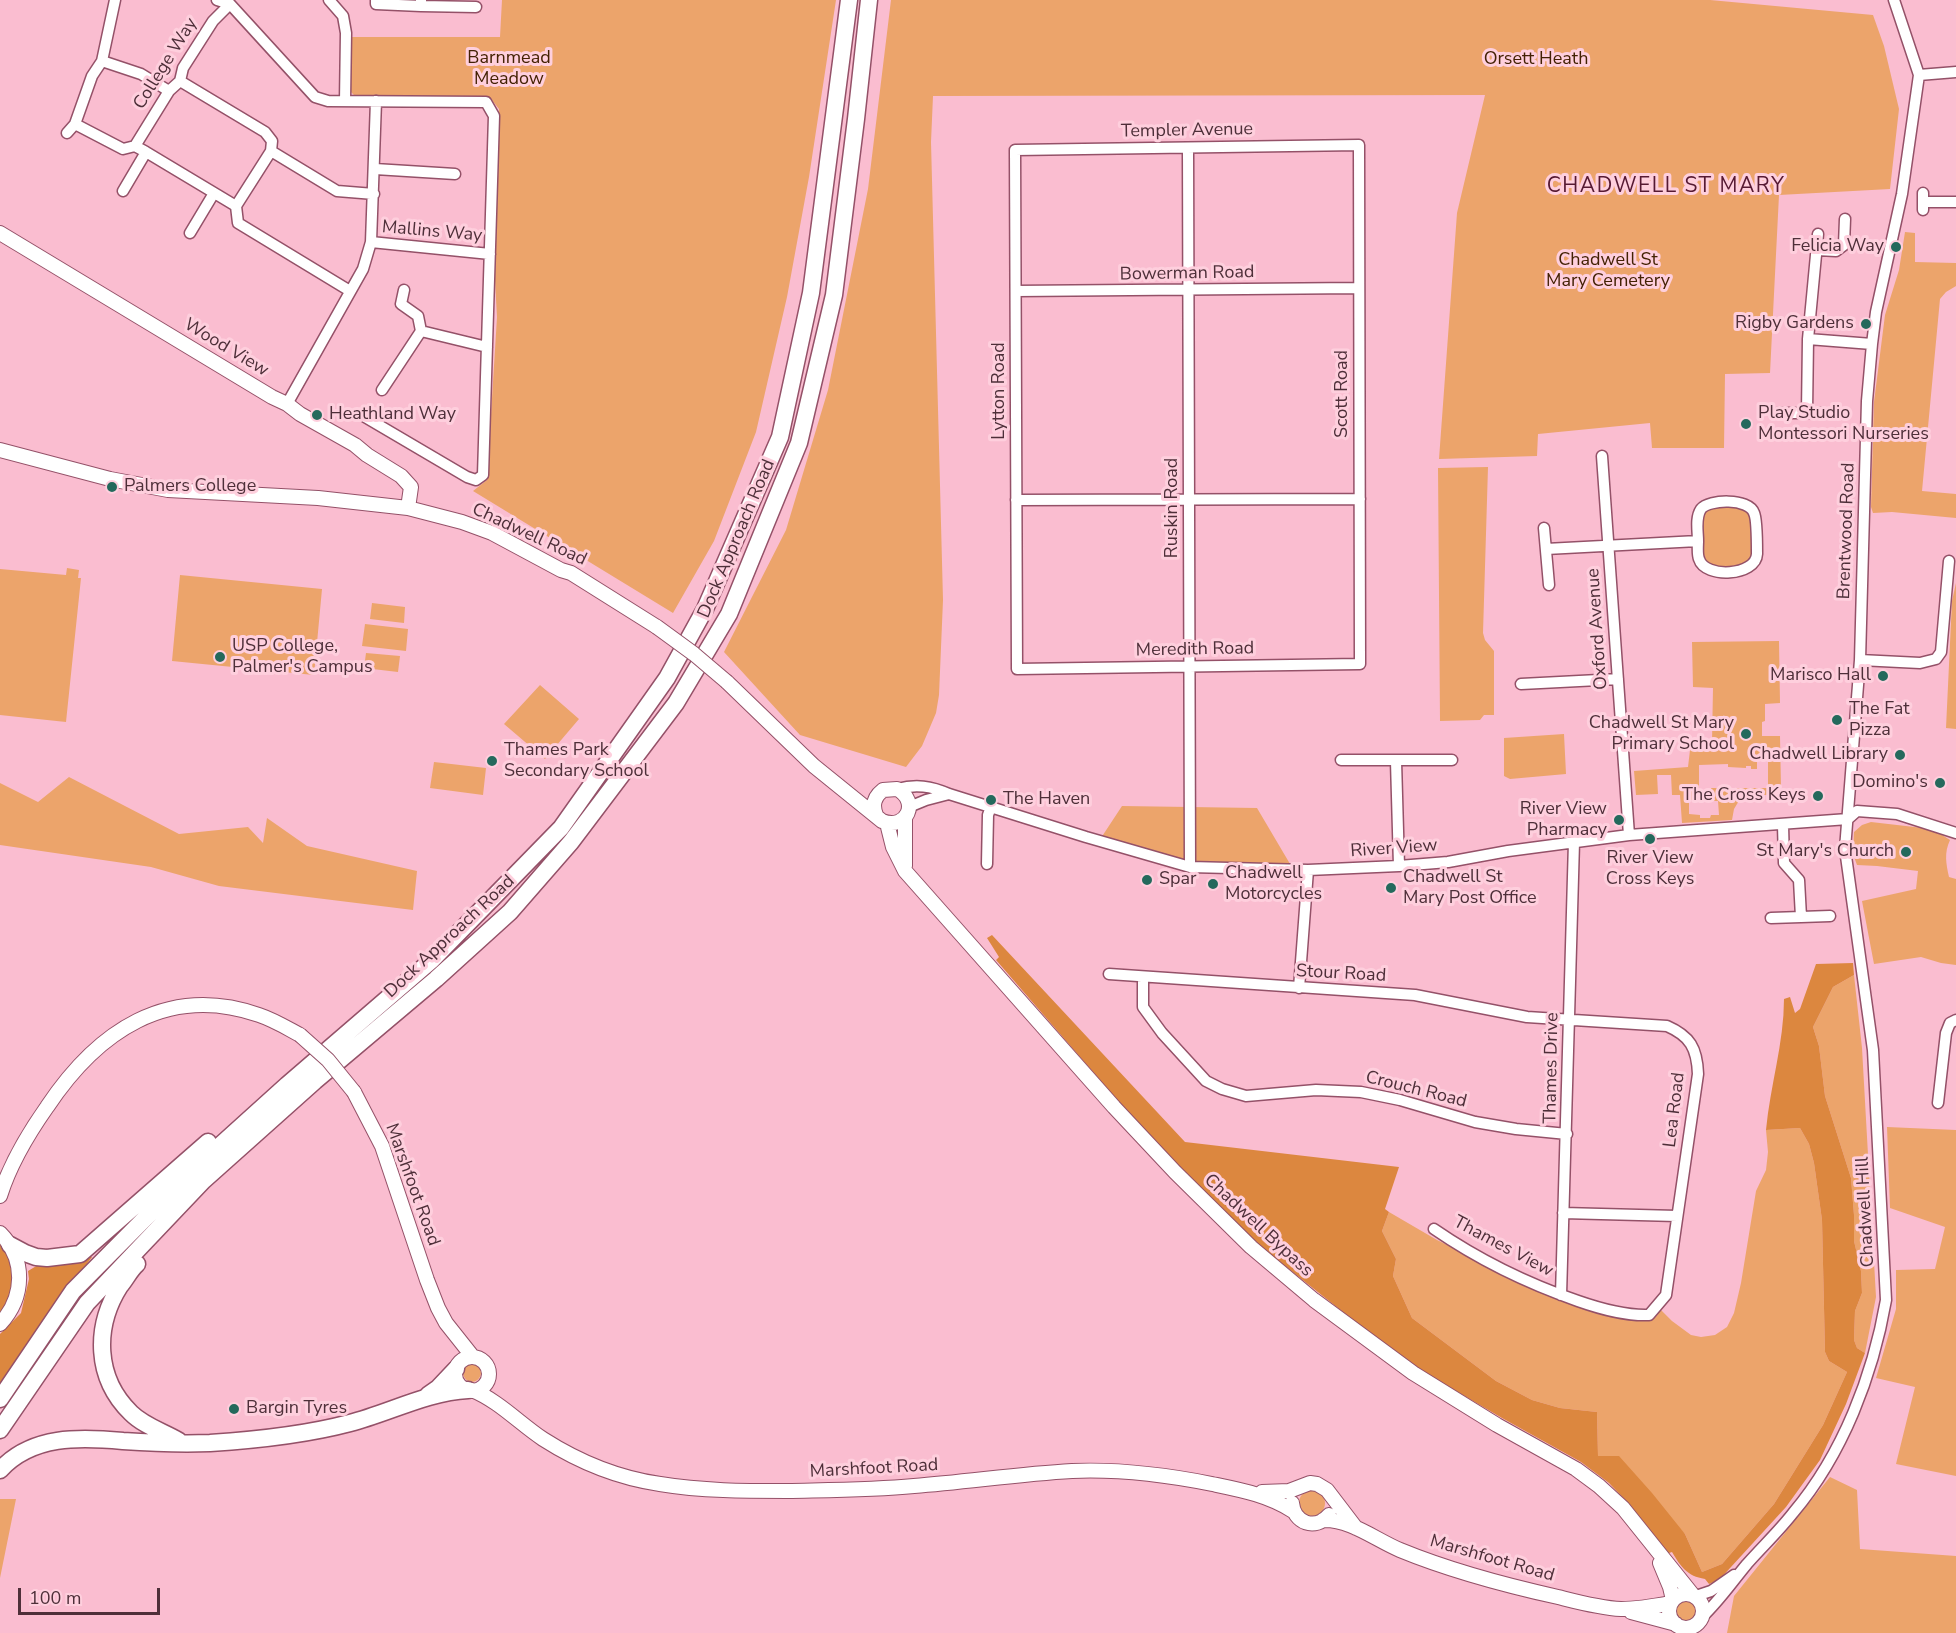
<!DOCTYPE html>
<style>
body{margin:0}
#map{position:relative;width:1956px;height:1633px;overflow:hidden;background:#fabdd0;font-family:"Nunito Sans",sans-serif}
canvas{display:block}
.scale{position:absolute;left:18px;top:1588px;width:142px;height:27px;box-sizing:border-box;border:3px solid #4e2f39;border-top:0;padding-left:8px;font-size:18px;line-height:21px;white-space:nowrap;color:#4e2f39;-webkit-text-stroke:4px #fecfdd;paint-order:stroke}
</style>
<div id="map">
<canvas width="1956" height="1633"></canvas>
<div class="scale">100 m</div>
</div>
<script>
const c = document.querySelector('canvas').getContext('2d');
c.lineJoin = 'round';
function fillPath(path, color) { c.fillStyle = color; c.fill(path, 'evenodd'); }
function stroke(path, color, width, dash) { c.strokeStyle = color; c.lineWidth = width; c.lineCap = dash ? 'butt' : 'round'; c.setLineDash(dash || []); c.stroke(path); }
function label(font, color, halo, rows, align = 'center') {
  c.font = font + ' "Nunito Sans",sans-serif'; c.lineWidth = 6; c.setLineDash([]); c.textBaseline = 'middle'; c.strokeStyle = halo; c.fillStyle = color; for (const [text, x, y, turn = 0] of rows) {
    c.save(); c.translate(x, y); c.rotate((+turn || 0) * Math.PI / 180); c.textAlign = isNaN(turn) ? turn : align; if (halo) c.strokeText(text, 0, 0); c.fillText(text, 0, 0); c.restore();
  }
}
fillPath(new Path2D(`
 M502 0H836L809 177 787 297 756 432 714 541 673 613 473 491 487 480 497 317 494 263 499 109 491 99 355 96 349 90 352 37H500Z
 M891 0H1710L1873 15 1884 46 1899 109 1890 189 1779 195 1770 373 1725 374 1724 448H1652L1650 423 1538 434 1537 456 1439 459 1457 213 1485 95 933 96 931 142 943 600 939 695 936 713 922 746 906 767 800 735 724 652 786 530 828 390 868 189Z
 M1905 232 1915 233V262L1956 263V286L1946 292 1940 299 1922 491 1956 494V518L1892 512 1873 513 1871 507 1874 402 1885 315 1899 270Z
 M1488 467 1483 633 1485 640 1494 651V715H1484L1480 720 1440 721 1438 468Z
 M1739 502 1754 512V565L1714 573 1699 559 1703 507Z
 M67 568 79 570 78 578H81L66 722 0 715V569L66 575Z
 M180 575 322 589 314 675 172 661Z
 M1956 583V729L1946 728 1952 601Z
 M372 603 405 607 404 623 370 619Z
 M365 624 408 629 406 651 362 646Z
 M1779 641 1780 703 1765 704V721L1762 722V736H1780L1781 788 1778 793 1740 799 1734 809 1732 820 1682 823 1680 795H1672L1671 775H1657L1658 794 1636 795 1634 771 1688 767 1690 750 1710 748 1712 742 1713 688 1693 687 1692 642ZM1757 760H1768V788H1711V801H1718L1719 815H1711L1710 818H1700V815L1689 814V800H1699V765L1728 764V767L1746 768V766H1751V769H1757Z
 M366 653 400 656 398 672 364 668Z
 M540 685 579 719 545 759 504 724Z
 M1564 734 1566 774 1510 779 1504 776V738Z
 M434 762 486 768 483 795 430 788Z
 M69 777 179 834 248 827 263 843 267 818 307 846 417 871 413 910 219 886 151 867 0 845V783L38 802Z
 M1122 806 1257 808 1293 869 1190 867 1099 841Z
 M1871 822 1923 828 1939 833 1950 840C1944 853 1946 863 1949 877L1956 879V965L1941 963 1921 957 1874 964 1862 901 1916 889 1918 871 1877 866 1857 865 1853 854 1854 832 1862 825Z
 M1854 975 1862 1048 1876 1297 1865 1353 1857 1348 1854 1340 1855 1311 1862 1293 1861 1271 1854 1241V1215L1851 1178 1825 1096 1819 1046 1813 1027 1833 987Z
 M1887 1127 1956 1130V1476L1896 1464 1915 1387 1876 1378 1896 1309V1270L1935 1269 1945 1227 1890 1208Z
 M1800 1128 1809 1144 1814 1163 1822 1220 1825 1352 1829 1361 1847 1372 1823 1425 1774 1504 1722 1564 1702 1572 1685 1534 1598 1456 1597 1412 1560 1408 1532 1400 1496 1381 1412 1318 1393 1276 1396 1259 1382 1231 1389 1212 1437 1240 1492 1267 1633 1316 1657 1306 1672 1321 1691 1335 1701 1337 1715 1335 1727 1327 1734 1313 1741 1283 1756 1191 1766 1170 1768 1152 1766 1130Z
 M463 1373a9 9 0 1 1 18 0a9 9 0 1 1-18 0Z
 M1830 1477 1857 1490 1860 1549 1956 1556V1633H1727L1734 1596Z
 M1299 1503a13 13 0 1 1 26 0a13 13 0 1 1-26 0Z
 M0 1499H16L0 1578Z
 M1676 1611a10 10 0 1 1 20 0a10 10 0 1 1-20 0Z`), '#eca46b');
fillPath(new Path2D(`
 M992 935 1185 1142 1399 1167 1385 1209 1389 1212 1382 1231 1396 1259 1393 1276 1412 1318 1496 1381 1532 1400 1560 1408 1597 1412 1598 1456H1619L1652 1493 1685 1534 1702 1572 1722 1564 1774 1504 1823 1425 1847 1372 1829 1361 1825 1352 1822 1220 1814 1163 1809 1144 1800 1128 1766 1130C1770 1086 1784 1043 1784 999L1790 997 1795 1013 1800 1009 1816 964 1853 963 1854 975 1833 987 1813 1027 1819 1046 1825 1096 1851 1178 1854 1215V1241L1861 1271 1862 1293 1855 1311 1854 1340 1857 1348 1865 1353 1846 1404 1820 1460 1786 1507 1720 1579 1709 1584 1705 1579C1687 1576 1681 1567 1672 1552L1666 1554 1631 1506 1609 1483 1581 1462 1502 1418 1417 1368 1367 1331 1256 1243 1181 1169 1119 1102 996 960 999 957 987 938Z
 M0 1243C16 1266 15 1291 0 1313Z
 M84 1253 92 1257 58 1303 0 1387V1334L21 1313 29 1279 28 1271 43 1262Z`), '#dc873f');
const minor = new Path2D(`
 M217 0 230 4 315 97 328 101 486 102 494 116 483 475 476 480 467 477 365 417
 M329 0 343 16 346 33 345 101
 M376 0V4L421 6V0
 M421 6 476 7
 M102 61 141 74 169 91
 M1919 75 1956 72
 M180 81 265 132 272 141 271 151 236 206
 M75 124 123 149 135 146 146 152 236 206 238 223 350 291
 M67 133 75 124 92 76 102 61 115 0
 M1359 145 1360 664 1017 669 1015 150Z
 M135 146 169 91 180 81 183 68 213 21 230 4
 M1188 148 1190 867
 M271 151 337 191 374 194
 M375 169 455 174
 M123 191 146 152
 M1924 202H1956
 M1923 210V193
 M190 233 214 193
 M371 242 490 254
 M1817 250 1836 251 1844 245 1845 219
 M1016 291 1359 288
 M421 331 487 347
 M1808 339 1872 344
 M382 390 421 331 418 316 401 304 404 290
 M287 404 363 269 371 242 376 101
 M1807 412 1808 339 1818 234
 M1778 413H1822
 M1602 456 1629 835
 M1016 500 1360 499
 M1544 528 1549 585
 M1546 549 1698 541C1698 531 1695 518 1701 509 1709 499 1749 498 1754 513 1757 519 1757 547 1757 554 1756 576 1705 579 1699 559 1697 554 1698 546 1698 541
 M1860 660 1920 663 1936 659 1941 652 1949 561
 M1521 684 1618 679
 M1341 760H1452
 M1396 761 1399 866
 M897 789C916 784 931 786 949 794L1086 837 1190 867 1308 870 1399 866 1448 862 1508 851 1629 835 1848 819
 M909 807 926 800 949 794
 M1848 819 1857 811 1897 814 1956 833
 M1783 825 1784 863 1799 880 1801 917 1830 916
 M987 864 988 815 991 807
 M1771 918 1801 917
 M1109 974 1415 995 1527 1017 1667 1026C1690 1036 1697 1048 1698 1074L1666 1295 1649 1315C1625 1316 1601 1309 1578 1301 1526 1283 1479 1260 1434 1229
 M1143 977V1007L1162 1033 1206 1081 1222 1089 1246 1096 1316 1090 1361 1092 1400 1100 1475 1122 1516 1129 1567 1134
 M1299 988 1308 870
 M1938 1103 1946 1033 1950 1023 1956 1020
 M1563 1213 1677 1216
 M1561 1295 1574 842
 M1696 1596 1711 1591 1734 1575
 M1702 1617C1719 1601 1732 1582 1747 1564 1762 1547 1779 1531 1793 1513 1843 1454 1873 1375 1886 1300L1873 1050 1845 849 1860 660 1867 401 1872 344 1876 312 1902 194 1919 75 1894 0`);
const major = new Path2D(`
 M0 233 272 397 287 404 300 414 355 445 367 455 401 476 411 487 408 508
 M0 450 110 479 168 490 318 498 408 508 462 522 492 533 561 570 571 573 657 627
 M727 682 814 766 882 821C907 831 920 801 897 789L883 790C874 797 872 805 876 815
 M905 817V866
 M887 823 893 847 905 871 1114 1107 1175 1172 1251 1247 1314 1300 1413 1373 1497 1425 1576 1469 1599 1486 1623 1508 1692 1594
 M354 1092 382 1146 427 1280 438 1308 446 1323 473 1357
 M0 1196C10 1164 28 1134 47 1107 97 1032 167 983 259 1015 274 1020 287 1028 300 1035
 M0 1233C26 1259 25 1297 0 1324
 M455 1374a17 17 0 1 1 34 0a17 17 0 1 1-34 0Z
 M472 1390C499 1401 519 1423 543 1439 579 1462 618 1478 660 1484 702 1491 745 1491 787 1491 830 1490 872 1490 914 1486 967 1482 1019 1474 1072 1471 1119 1469 1167 1475 1212 1484 1241 1490 1268 1495 1293 1511
 M1262 1492 1289 1491 1310 1483 1317 1484 1327 1490 1356 1528
 M1292 1503C1294 1523 1315 1531 1329 1515
 M1323 1520C1350 1519 1376 1540 1400 1550 1451 1571 1504 1585 1558 1597 1578 1602 1600 1608 1621 1609 1638 1609 1655 1606 1671 1603
 M1660 1563 1670 1587 1673 1600
 M1669 1611a17 17 0 1 1 34 0a17 17 0 1 1-34 0Z
 M1631 1612 1676 1624`);
const highway = new Path2D(`
 M10 1245 25 1253 36 1257 47 1258 80 1254 208 1142
 M137 1264C130 1270 126 1279 120 1286 94 1327 95 1378 131 1413 144 1426 164 1432 179 1441
 M428 1395 438 1388 456 1369
 M0 1399 73 1291 194 1169 287 1085 432 960 561 828 667 678 705 609 780 437 811 293 849 0
 M0 1430 87 1303 203 1181 315 1081 436 979 510 912 571 842 676 703 729 614 799 443 834 295 856 119 869 0
 M0 1470C32 1435 80 1437 123 1441 152 1443 182 1444 210 1443 256 1440 305 1435 350 1423 389 1413 427 1392 468 1390`);
stroke(minor, '#945168', 13);
stroke(major, '#945168', 16);
stroke(highway, '#945168', 19);
stroke(minor, '#fff', 10);
stroke(major, '#fff', 14);
stroke(highway, '#fff', 16);
const majorBridge = new Path2D(`
 M657 627 694 654 727 682
 M300 1035 328 1060 354 1092`);
stroke(majorBridge, '#945168', 16, []);
stroke(majorBridge, '#fff', 14);
for (const [x, y, r, color] of [
 [1896,247,6,"#24695c"],
 [1866,324,6,"#24695c"],
 [317,415,6,"#24695c"],
 [1746,424,6,"#24695c"],
 [112,487,6,"#24695c"],
 [220,657,6,"#24695c"],
 [1883,676,6,"#24695c"],
 [1837,720,6,"#24695c"],
 [1746,734,6,"#24695c"],
 [1900,755,6,"#24695c"],
 [492,761,6,"#24695c"],
 [1940,783,6,"#24695c"],
 [1818,796,6,"#24695c"],
 [991,800,6,"#24695c"],
 [1619,820,6,"#24695c"],
 [1650,839,6,"#24695c"],
 [1906,852,6,"#24695c"],
 [1147,880,6,"#24695c"],
 [1213,884,6,"#24695c"],
 [1391,888,6,"#24695c"],
 [234,1409,6,"#24695c"]
]) { const dot = new Path2D(); dot.arc(x, y, r, 0, 2 * Math.PI); c.fillStyle = color; c.fill(dot); stroke(dot, '#fecfdd', 2); }
label('18px', '#432103', '#fecfdd', [
 ["Barnmead",509,59],
 ["Meadow",509,80],
 ["Orsett Heath",1536,60],
 ["Chadwell St",1608,261],
 ["Mary Cemetery",1608,282]
]);
label('18px', '#4e2f39', '#fecfdd', [
 ["College Way",166,64,-58],
 ["Templer Avenue",1187,131,-1],
 ["Mallins Way",432,232,5],
 ["Bowerman Road",1187,274,-1],
 ["Wood View",226,348,31],
 ["Lytton Road",1000,391,-90],
 ["Scott Road",1343,394,-90],
 ["Ruskin Road",1173,508,-90],
 ["Brentwood Road",1847,531,-88],
 ["Chadwell Road",529,535,25],
 ["Dock Approach Road",737,539,-67],
 ["Oxford Avenue",1598,629,-94],
 ["Meredith Road",1195,650,-1],
 ["River View",1394,849,-4],
 ["Dock Approach Road",450,937,-43],
 ["Stour Road",1341,974,3],
 ["Thames Drive",1552,1068,-89],
 ["Crouch Road",1416,1090,14],
 ["Lea Road",1675,1110,-83],
 ["Marshfoot Road",412,1185,70],
 ["Chadwell Hill",1866,1212,-93],
 ["Chadwell Bypass",1258,1226,43],
 ["Thames View",1503,1247,28],
 ["Marshfoot Road",874,1469,-3],
 ["Marshfoot Road",1492,1559,16]
]);
label('18px', '#4e2f39', '#fecfdd', [
 ["Felicia Way",1884,247,"right"],
 ["Rigby Gardens",1854,324,"right"],
 ["Play Studio",1758,414],
 ["Montessori Nurseries",1758,435],
 ["Heathland Way",329,415],
 ["Palmers College",124,487],
 ["USP College,",232,647],
 ["Palmer's Campus",232,668],
 ["Marisco Hall",1871,676,"right"],
 ["The Fat",1849,710],
 ["Pizza",1849,731],
 ["Chadwell St Mary",1734,724,"right"],
 ["Primary School",1734,745,"right"],
 ["Thames Park",504,751],
 ["Secondary School",504,772],
 ["Chadwell Library",1888,755,"right"],
 ["Domino's",1928,783,"right"],
 ["The Cross Keys",1806,796,"right"],
 ["The Haven",1003,800],
 ["River View",1607,810,"right"],
 ["Pharmacy",1607,831,"right"],
 ["St Mary's Church",1894,852,"right"],
 ["River View",1650,859,"center"],
 ["Cross Keys",1650,880,"center"],
 ["Chadwell",1225,874],
 ["Motorcycles",1225,895],
 ["Chadwell St",1403,878],
 ["Mary Post Office",1403,899],
 ["Spar",1159,880],
 ["Bargin Tyres",246,1409]
], 'left');
c.letterSpacing = '1.5px';
label('21px', '#561932', '#fecfdd', [
 ["CHADWELL ST MARY",1666,187]
]);
c.letterSpacing = '0px';
</script>
